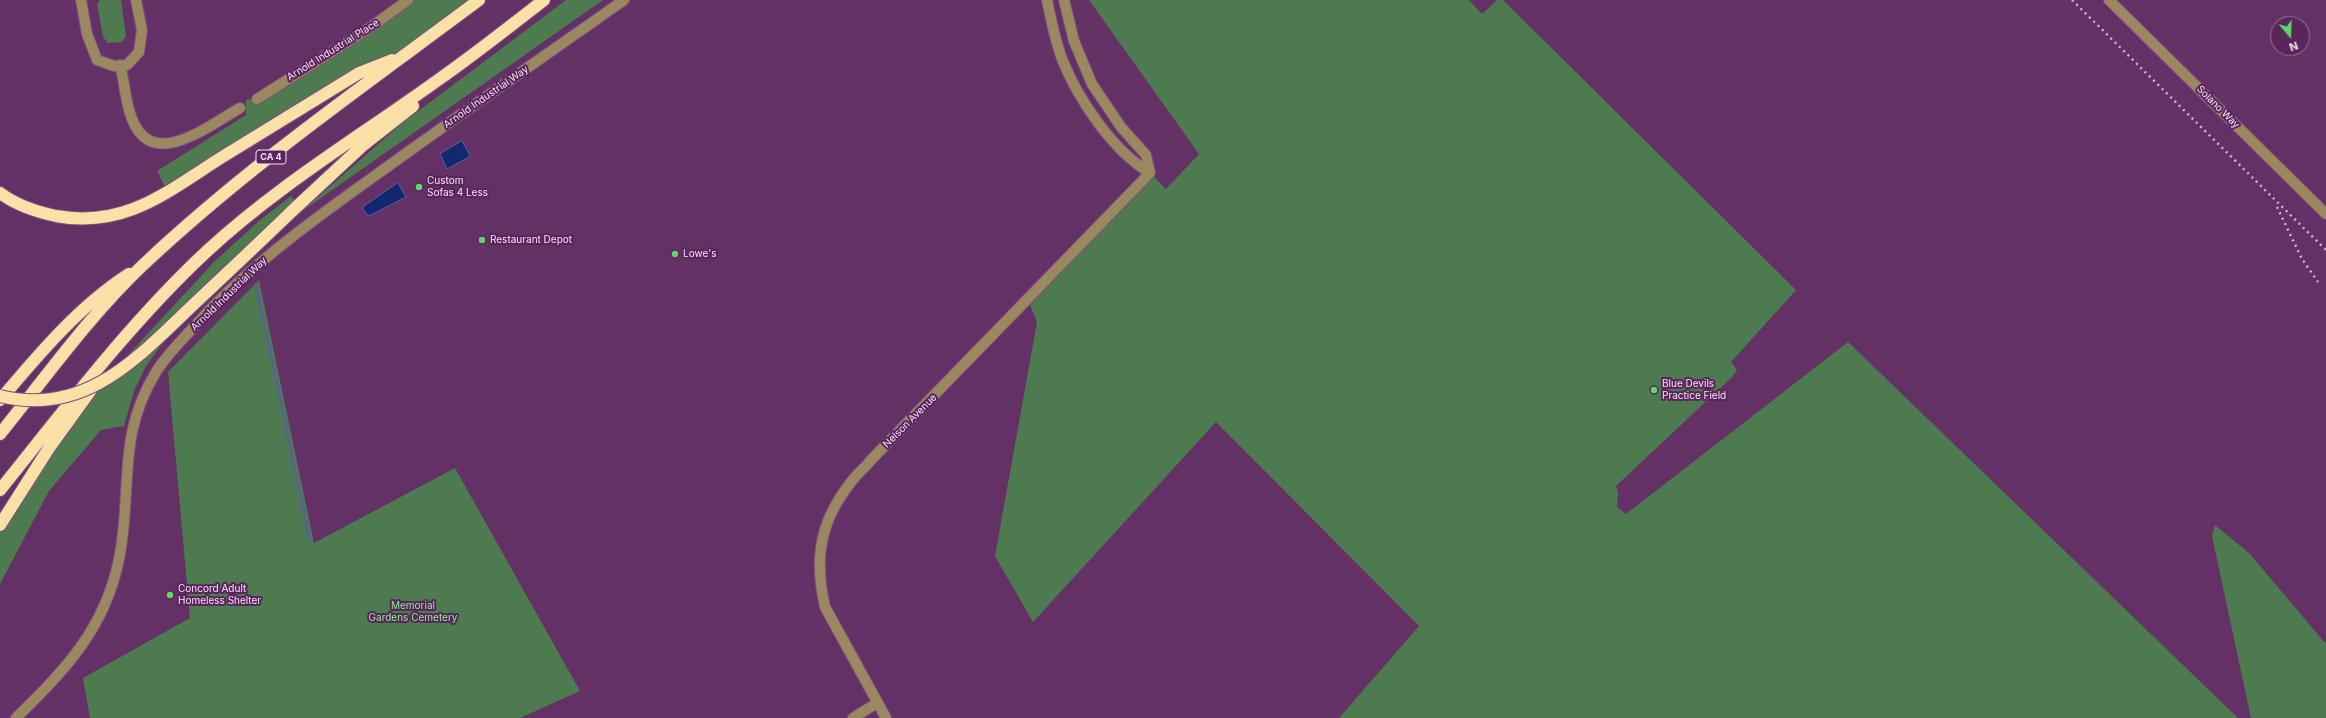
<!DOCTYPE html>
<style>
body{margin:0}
#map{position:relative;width:2326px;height:718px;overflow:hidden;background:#633166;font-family:Inter,sans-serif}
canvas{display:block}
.north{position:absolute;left:2270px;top:16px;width:40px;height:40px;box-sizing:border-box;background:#58265a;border:1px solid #9a709b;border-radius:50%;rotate:161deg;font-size:11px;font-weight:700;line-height:16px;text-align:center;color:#fcdefd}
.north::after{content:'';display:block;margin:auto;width:14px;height:18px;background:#5fd56b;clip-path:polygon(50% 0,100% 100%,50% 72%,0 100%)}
</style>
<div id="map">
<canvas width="2326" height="718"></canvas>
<div class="north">N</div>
</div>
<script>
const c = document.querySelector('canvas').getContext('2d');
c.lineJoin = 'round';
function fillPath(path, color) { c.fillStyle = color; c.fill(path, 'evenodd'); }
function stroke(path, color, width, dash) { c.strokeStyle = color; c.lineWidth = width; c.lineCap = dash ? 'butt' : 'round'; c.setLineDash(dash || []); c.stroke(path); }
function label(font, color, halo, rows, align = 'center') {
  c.font = font + ' Inter,sans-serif'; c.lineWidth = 4; c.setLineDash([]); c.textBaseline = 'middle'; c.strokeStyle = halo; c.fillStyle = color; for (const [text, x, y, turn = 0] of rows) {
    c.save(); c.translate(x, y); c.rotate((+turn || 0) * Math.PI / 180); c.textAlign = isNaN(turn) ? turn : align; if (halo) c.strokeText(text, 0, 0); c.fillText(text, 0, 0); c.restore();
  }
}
fillPath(new Path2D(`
 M100 0H121L126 36 122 42 108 43 103 37 97 4Z
 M408 0H480L406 55 359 73 168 193 157 171 246 115V100L257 99Z
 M566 0H603L301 212 401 124Z
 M1089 0H1469L1482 14 1497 0H1503L1796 290 1731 362 1737 370 1732 377 1616 486 1618 492 1617 507 1626 514 1848 342 2238 718H1339L1419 626 1216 422 1033 622 995 556 1037 322 1028 300 1150 173 1166 189 1199 154Z
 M291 196 296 202 288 209 296 217 248 259 162 344 146 366 134 391 124 426 101 430 49 491 0 584V525L68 420 214 262 260 220Z
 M259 280 314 543 455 468 580 691 520 718H90L83 678 190 618 168 372Z
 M2215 525 2249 553 2326 644V718H2251L2212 536Z`), '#4d7b4f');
const water = new Path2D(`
 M462 141 470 155 469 157 447 169 440 154Z
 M398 183 406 197 369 216 363 210V207Z`);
fillPath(water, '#112871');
stroke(water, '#585f9b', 1);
stroke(new Path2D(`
 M256 284 310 541`), '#585f9b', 2.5);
const minor = new Path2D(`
 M81 0 87 34 97 60 114 66 127 65 139 52 142 30 136 0
 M1047 0C1051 20 1055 40 1062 59 1078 99 1112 150 1150 173
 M1064 0 1074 41 1092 84 1121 127 1146 155 1150 173
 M2109 0 2326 214
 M120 65C125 83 125 102 132 119 153 172 209 125 240 108
 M257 99 371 27 408 0
 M16 718C65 670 105 629 119 559 133 490 116 437 156 372 166 356 179 343 191 330 243 271 306 225 369 180 453 119 539 60 624 0
 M853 718 877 703
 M886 718 825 607C813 555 821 517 856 476 860 471 866 467 870 461L1150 173`);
const highway = new Path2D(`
 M0 193C16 205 37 212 56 216 128 229 170 189 227 154 271 127 315 100 359 73L392 60
 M291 212 362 146 413 106
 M0 400C38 355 79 306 129 274
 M0 434C46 377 90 315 143 265 247 167 365 85 479 0
 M0 490C66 408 129 324 206 252 277 186 359 137 438 80 474 55 509 27 544 0
 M0 525 49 448 96 383`);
stroke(minor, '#7f5081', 12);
stroke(highway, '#7f5081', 14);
stroke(minor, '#9a8861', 10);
stroke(highway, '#fbe0a8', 12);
stroke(new Path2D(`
 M2072 0 2326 250
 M2277 207 2302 259 2318 282`), '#d4b1d6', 2.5, [2, 4]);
const highwayBridge = new Path2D(`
 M0 396C86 417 138 357 194 304 226 274 259 243 291 212`);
stroke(highwayBridge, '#7f5081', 14, []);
stroke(highwayBridge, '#fbe0a8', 12);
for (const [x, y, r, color] of [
 [419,187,4,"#5fd56b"],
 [482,240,4,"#5fd56b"],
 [675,254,4,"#5fd56b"],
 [1654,390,4,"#5fd56b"],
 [170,595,4,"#5fd56b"]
]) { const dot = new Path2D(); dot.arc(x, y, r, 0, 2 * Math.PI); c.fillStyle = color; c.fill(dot); stroke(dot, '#58265a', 1.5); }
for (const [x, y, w] of [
 [271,157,30]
]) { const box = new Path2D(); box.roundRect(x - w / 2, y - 7, w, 14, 3); c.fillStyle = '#58265a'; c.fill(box); stroke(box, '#fcdefd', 1); }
label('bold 9px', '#fcdefd', null, [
 ["CA 4",271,157]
]);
label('10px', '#fcdefd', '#58265a', [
 ["Arnold Industrial Place",333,50,-32],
 ["Arnold Industrial Way",486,97,-35],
 ["Solano Way",2218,107,45],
 ["Arnold Industrial Way",229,294,-44],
 ["Nelson Avenue",910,421,-45]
]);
label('10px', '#fcdefd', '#58265a', [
 ["Custom",427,181],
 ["Sofas 4 Less",427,193],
 ["Restaurant Depot",490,240],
 ["Lowe's",683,254],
 ["Blue Devils",1662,384],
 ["Practice Field",1662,396],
 ["Concord Adult",178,589],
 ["Homeless Shelter",178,601]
], 'left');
label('10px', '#8bf092', '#58265a', [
 ["Memorial",413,606],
 ["Gardens Cemetery",413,618]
]);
</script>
